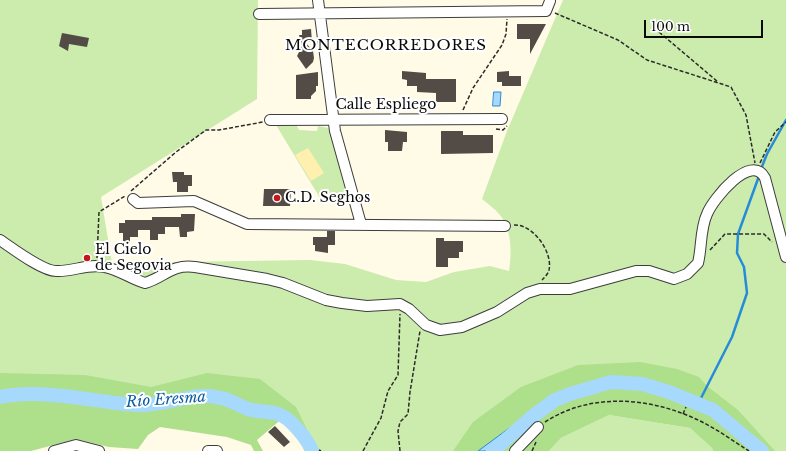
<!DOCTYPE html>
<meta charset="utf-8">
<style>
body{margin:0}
#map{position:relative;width:786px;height:451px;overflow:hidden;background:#fffbe7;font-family:"Libre Baskerville",serif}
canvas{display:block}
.scale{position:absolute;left:644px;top:20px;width:119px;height:18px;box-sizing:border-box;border:2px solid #0a0a0a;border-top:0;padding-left:5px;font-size:12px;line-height:14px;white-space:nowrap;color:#0a0a0a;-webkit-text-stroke:3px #fff;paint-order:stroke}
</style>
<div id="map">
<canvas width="786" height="451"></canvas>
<div class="scale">100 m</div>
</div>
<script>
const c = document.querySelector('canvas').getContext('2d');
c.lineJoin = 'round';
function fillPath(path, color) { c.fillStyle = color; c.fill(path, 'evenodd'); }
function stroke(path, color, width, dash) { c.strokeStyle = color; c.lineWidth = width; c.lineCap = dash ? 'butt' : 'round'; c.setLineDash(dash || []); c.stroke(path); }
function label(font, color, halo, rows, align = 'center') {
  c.font = font + ' "Libre Baskerville",serif'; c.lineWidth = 4; c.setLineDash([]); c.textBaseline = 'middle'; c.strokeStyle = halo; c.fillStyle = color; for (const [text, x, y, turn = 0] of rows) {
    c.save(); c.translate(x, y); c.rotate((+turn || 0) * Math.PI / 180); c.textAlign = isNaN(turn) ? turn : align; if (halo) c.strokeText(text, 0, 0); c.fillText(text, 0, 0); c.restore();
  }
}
fillPath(new Path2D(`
 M0 0H258L257 99 101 197 112 263 310 260 345 264 396 280 426 282 454 272 490 266 509 271C512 253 512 228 499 214 494 208 488 204 482 199L507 131 563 0H786V451H762L611 382C593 387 572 391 555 400 532 413 513 434 493 451H312L296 428 280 414 0 397Z
 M276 125 297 126 299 130 317 131 318 126 329 128 348 200 326 195 320 198Z
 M609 415 690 428 712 448 713 451H549L561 438Z`), '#ccecad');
fillPath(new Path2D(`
 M640 362 677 369 699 377 707 386 738 410 775 451H713L712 448 690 428 609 415 561 438 549 451H500L539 417 589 383 542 404 503 435 489 451H453L473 422 521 387 578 365Z
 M0 373 85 375 151 387 207 373 260 379 296 407 316 448 313 451H306L304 444 285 416 257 440 263 451H254L251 445 227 437 160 427 148 435 138 449 109 447 76 439 31 451H0Z`), '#aedf8b');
fillPath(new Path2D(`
 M308 148 324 173 311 181 295 155Z`), '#fff0af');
const water = new Path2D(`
 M494 92H501L500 106H493Z
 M533 416 499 451H478L508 429Z`);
fillPath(water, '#a6d9fc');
stroke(water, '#268cda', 1);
stroke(new Path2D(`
 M761 169 767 154 786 120
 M698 404 732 337 747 293 744 267 737 253 738 234 759 176`), '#268cda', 2.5);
stroke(new Path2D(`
 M0 397C44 388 92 402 136 405 161 407 184 395 208 396 225 397 234 403 248 409 257 412 269 411 278 414 290 417 308 440 312 451
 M493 451 533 416 555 400 570 394 611 382 642 384 669 392 713 410 762 451`), '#a6d9fc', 14);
fillPath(new Path2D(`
 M517 24H546L530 54V39H517Z
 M311 29 312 42H305L313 51 314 58 313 62 306 69 297 56 302 46 299 35H302V30Z
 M62 33 89 38 87 47 69 44 68 51 59 46Z
 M402 71 426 73V79H456V102H436V93L417 92V86H407V80L402 79Z
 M509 71V76H521V86H502V82H497V72Z
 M318 72V86H316V91L311 96V99H296V75Z
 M385 130 407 132V142H403L402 151H388V142H385Z
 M441 131H463V135H493V153L441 154Z
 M172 172H184V175H192V186H188V192H177V182H173Z
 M264 189H291L290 206H263Z
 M181 214H195L194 231 187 232V237H180L179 227H165V234H158V240H150V230H138V237H130V243H123V233H119V223H125V220H152V217H181Z
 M327 231H335V245H328V253L315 251V245H313V237H327Z
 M436 238H444V241H463V252H459V258H448V267H436Z
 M275 426 290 442 284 447 268 432Z`), '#534b45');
const minor = new Path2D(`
 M318 0 335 131 361 224
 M259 14 546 11 550 1
 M270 120 502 119
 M133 199 138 203 194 201 247 224 505 226
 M0 240C12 248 42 271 56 271 73 272 88 263 105 267 120 270 131 279 145 283 165 277 171 264 195 267L267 279 283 283 326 300 342 303 367 306 400 304 409 309 426 325 440 330 462 327 497 312 527 293 540 289H570L636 271H649L674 279 687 274 698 263C702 247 700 229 707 214 713 199 751 152 765 178L786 257
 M54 451 76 445 99 451
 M208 451H217
 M515 451 538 427`);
stroke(minor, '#3d3d3d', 12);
stroke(new Path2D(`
 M555 13 618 40 647 60 731 87 746 115 755 163
 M659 32 718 82
 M463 110 473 88 502 45 506 34 507 19
 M496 129 503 130 507 126
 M760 163 775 132 786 122
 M131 191 176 152 206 130H219L263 122
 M514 225C533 224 553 252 549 270 548 274 545 277 542 280
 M710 250 725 234H764L772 242
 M97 258 99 212 125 196
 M683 414 686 407
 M545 422C591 392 651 397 700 421 717 429 733 441 749 451
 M319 450 321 451
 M363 451 381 418 388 391 398 375 400 314
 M400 451 398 431 400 422 408 414 410 392 420 331
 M532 451 536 442`), '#2c2c2c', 1.5, [4, 2]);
stroke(minor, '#fff', 10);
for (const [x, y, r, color] of [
 [277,198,4,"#c51619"],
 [87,258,4,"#c51619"]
]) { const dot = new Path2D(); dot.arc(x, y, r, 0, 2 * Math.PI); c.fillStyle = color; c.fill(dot); stroke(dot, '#fff', 1.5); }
label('14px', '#0a0a0a', '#fff', [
 ["Calle Espliego",386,105]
]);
label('14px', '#0a0a0a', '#fff', [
 ["C.D. Seghos",285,198],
 ["El Cielo",95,250],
 ["de Segovia",95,266]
], 'left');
c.letterSpacing = '1px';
label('15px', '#0a0a0a', '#fff', [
 ["MONTECORREDORES",386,46]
]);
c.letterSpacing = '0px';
label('italic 15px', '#0a5ca5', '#fff', [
 ["Río Eresma",166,400,-4]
]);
</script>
